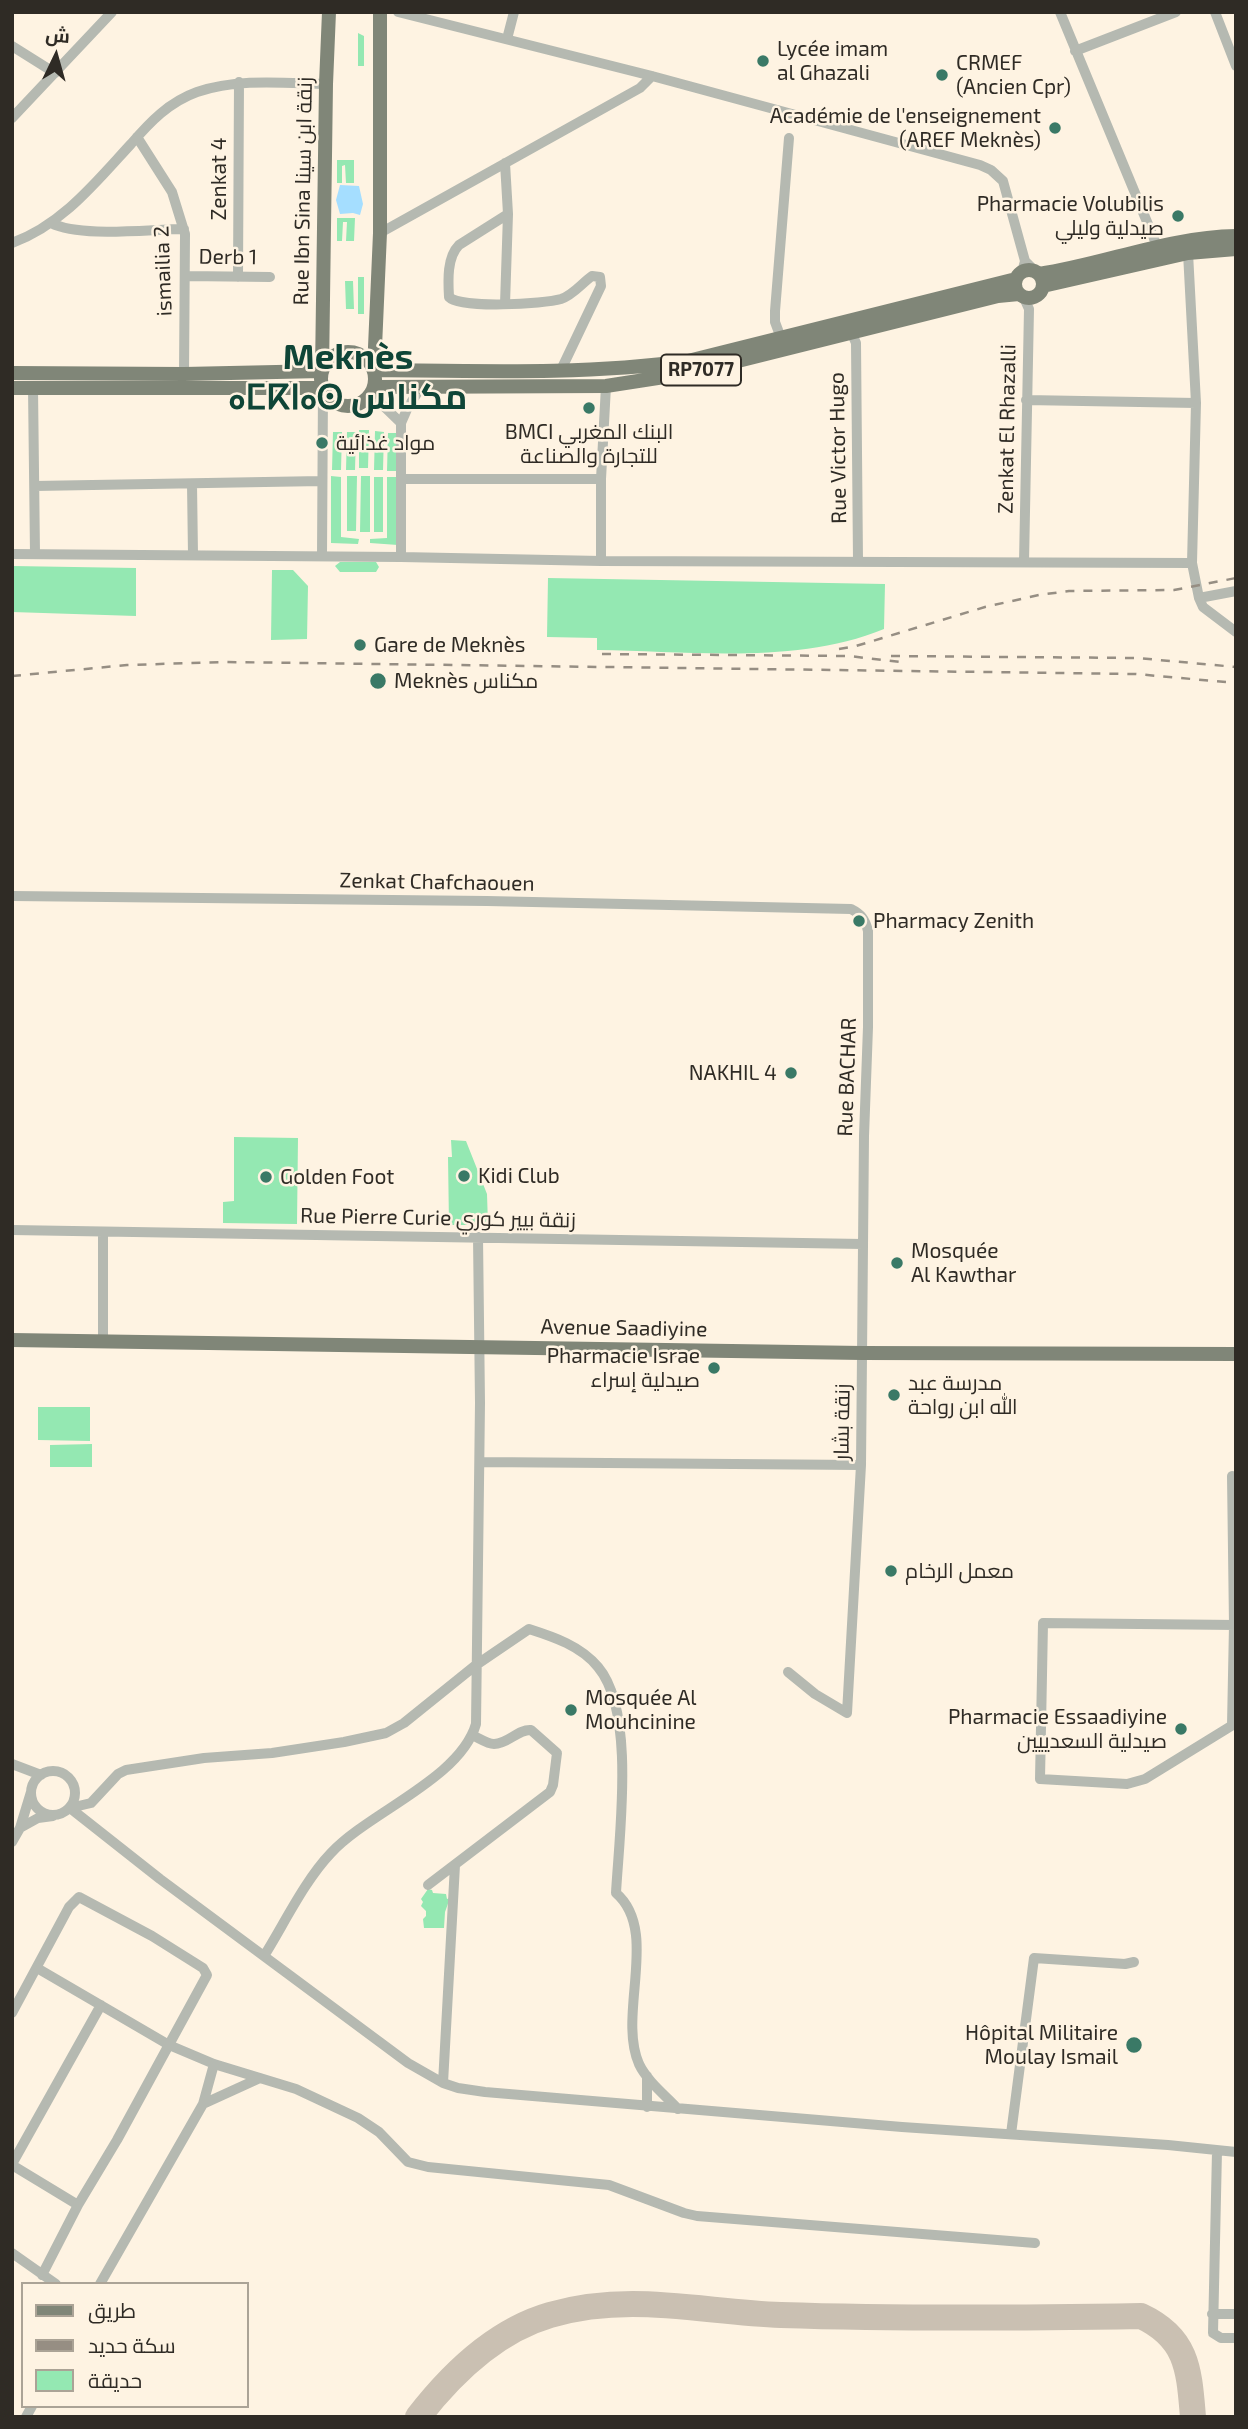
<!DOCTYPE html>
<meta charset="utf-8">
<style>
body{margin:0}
#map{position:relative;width:1248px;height:2429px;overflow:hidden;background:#fef3e2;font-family:"Exo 2",Cairo,sans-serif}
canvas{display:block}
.frame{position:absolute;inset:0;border:14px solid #2f2b25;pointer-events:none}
.legend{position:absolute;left:21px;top:2282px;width:228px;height:126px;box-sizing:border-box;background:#fef3e2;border:2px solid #aba396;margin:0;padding:9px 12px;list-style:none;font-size:21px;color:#2f2b25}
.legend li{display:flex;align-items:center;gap:14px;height:35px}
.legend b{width:35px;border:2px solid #aba396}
.north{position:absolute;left:21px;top:21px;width:70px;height:70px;-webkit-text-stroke:5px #fef3e2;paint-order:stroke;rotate:5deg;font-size:19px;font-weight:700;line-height:28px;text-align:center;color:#2f2b25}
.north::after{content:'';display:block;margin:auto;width:24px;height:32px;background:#2f2b25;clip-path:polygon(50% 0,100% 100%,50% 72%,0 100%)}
</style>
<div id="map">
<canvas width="1248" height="2429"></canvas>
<div class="frame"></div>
<ul class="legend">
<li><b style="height:9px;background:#808678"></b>طريق</li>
<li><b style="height:9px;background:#968e83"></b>سكة حديد</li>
<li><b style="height:19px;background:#94e8b2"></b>حديقة</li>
</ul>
<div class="north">ش</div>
</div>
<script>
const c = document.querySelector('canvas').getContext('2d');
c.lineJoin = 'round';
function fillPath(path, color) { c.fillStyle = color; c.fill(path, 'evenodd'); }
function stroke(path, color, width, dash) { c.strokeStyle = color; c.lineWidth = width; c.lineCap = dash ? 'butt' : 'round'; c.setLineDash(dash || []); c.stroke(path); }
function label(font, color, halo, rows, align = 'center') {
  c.font = font + ' "Exo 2",Cairo,"Noto Sans Tifinagh",sans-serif'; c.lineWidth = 5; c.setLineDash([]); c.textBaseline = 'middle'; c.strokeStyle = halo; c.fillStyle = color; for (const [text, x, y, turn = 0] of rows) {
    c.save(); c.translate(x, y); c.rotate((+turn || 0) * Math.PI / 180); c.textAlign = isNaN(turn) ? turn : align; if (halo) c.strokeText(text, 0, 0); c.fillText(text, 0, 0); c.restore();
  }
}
fillPath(new Path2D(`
 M358 33 364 36V66H358Z
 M337 160H354V183H346L345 165 342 166V183H337Z
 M337 218H355L354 241H346L347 222H343L342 241H337Z
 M358 277H364V314H358Z
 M345 281H353L354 309H346Z
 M359 430H369L368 468H359Z
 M375 431 384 432 383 470H374Z
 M333 432H342L341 470H332Z
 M347 432H356L355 470H346Z
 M388 433H397L396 471H387Z
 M331 476 341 477V537L359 539 358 544 331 543Z
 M347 476H357L356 531H347Z
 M361 476H370V532H360Z
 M374 477H383V532H374Z
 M387 477H398V545L370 543V539L387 538Z
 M340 562H376L379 567 376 572H340L335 566Z
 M12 566 136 568V616L12 612Z
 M272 570H293L308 586 307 639 271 640Z
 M548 578 885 584 884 629C796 665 690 651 597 650V638L547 637Z
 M234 1137 298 1138 297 1224 223 1223V1202L234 1201Z
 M451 1140 466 1141 487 1194 488 1225H449L448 1157H452Z
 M38 1407H90V1441L38 1440Z
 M92 1444V1467H50V1445Z
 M428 1889 432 1890 433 1893 446 1894 447 1899 450 1898 445 1912 444 1928H424L423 1919 426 1916V1911L421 1906 423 1902 421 1899Z`), '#94e8b2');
fillPath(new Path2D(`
 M340 185 359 186 363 204 360 215 353 213 340 214 336 200Z`), '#a5deff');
stroke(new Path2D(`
 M418 2417C452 2373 495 2331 550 2315 630 2292 701 2312 781 2315 901 2319 1021 2318 1141 2316 1188 2338 1189 2370 1193 2417`), '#cac0b2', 26);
stroke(new Path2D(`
 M398 12 652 76 980 165 991 170 1003 181 1025 261
 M1060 12 1157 246
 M1215 12 1236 66
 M507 39 514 12
 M12 46 55 73
 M1075 51 1176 12
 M12 118 112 12
 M137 137 172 192 185 234 184 374
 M508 214 459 245C447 257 448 280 449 297 460 309 544 304 561 299 573 295 581 284 592 276L600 277 601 286 560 372
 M51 223C81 238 149 229 184 229
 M380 233 640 88 652 76
 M12 243C62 225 96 182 131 144 150 122 169 102 197 92 238 78 283 83 326 84
 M1188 253 1196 403 1192 563 1199 598 1203 607 1236 632
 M1022 272 1025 261 1034 270
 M186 276 270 277
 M238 277 239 82
 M505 304 508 214 505 163
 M852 334 856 343 858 561
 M781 338 775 322V311L789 138
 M33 388 35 554
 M371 394 401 423V557
 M1026 400 1196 403
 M401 423 408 407 422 386
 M401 479H601
 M192 484 193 555
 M35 486 322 481
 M12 554 401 557 601 561 1192 563
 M322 556 323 388
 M601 561V479L606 386
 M1024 562 1029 309 1024 298
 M1199 598 1236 591
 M12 896 487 901 851 909C861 914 865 919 868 931V1027L864 1136 861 1465 847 1713 815 1694 788 1672
 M12 1230 863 1244
 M103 1342V1233
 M480 1462 861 1465
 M1236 1625 1043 1623 1040 1779 1127 1784 1145 1779 1236 1723
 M1232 1725 1234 1625 1232 1476
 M12 1764 41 1775
 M31 1793a22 22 0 1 1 44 0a22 22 0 1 1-44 0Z
 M70 1808 160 1879 408 2063 443 2083 458 2088 485 2092 902 2127 1168 2145 1236 2152
 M70 1808 91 1803 118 1774 126 1770 204 1758 272 1753 344 1742 386 1733 404 1723 476 1665 529 1629C554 1637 581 1646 598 1667 636 1712 619 1836 616 1893 660 1931 617 2014 639 2064 647 2081 666 2096 678 2109
 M20 1828 38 1818 53 1816
 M12 1842 20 1828 31 1792
 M428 1885 550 1792 553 1785 557 1753 531 1730C518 1729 508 1744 494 1744 487 1744 479 1738 472 1735
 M264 1956C284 1924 305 1880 331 1853 369 1812 460 1779 476 1724L480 1403 478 1237
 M37 1968 169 2045 214 2064 296 2089 358 2118 379 2132 408 2162 428 2167 609 2185 684 2213 697 2216 1035 2243
 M12 2013 69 1907 79 1897 152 1936 203 1968 207 1975 117 2140 78 2205 42 2275
 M647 2076V2107
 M443 2083 455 1865
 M203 2104 260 2078
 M1011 2134 1034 1958 1125 1964 1134 1962
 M1217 2151 1213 2333 1221 2338H1236
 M12 2164 101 2005
 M12 2165 78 2205
 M12 2253 56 2284
 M100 2284 203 2104 214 2064
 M1212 2314H1236
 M26 2417 32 2406`), '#b5b9b1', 10);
stroke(new Path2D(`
 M380 12V233L374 370C479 371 584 375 688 361L1016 279
 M1015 284a14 14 0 1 1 28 0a14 14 0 1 1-28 0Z
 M1039 274C1106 264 1168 237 1236 236
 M1043 286 1188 253 1236 249
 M321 379a27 27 0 1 1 54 0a27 27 0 1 1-54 0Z
 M12 373 184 374 322 371 326 84 329 12
 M374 387 606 386 690 373 998 296 1019 294
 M12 388H323
 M12 1340 862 1353 1236 1354`), '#808678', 14);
stroke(new Path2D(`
 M1234 558H1236
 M839 649 856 646 985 607 1039 595 1069 591 1174 590 1236 578
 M602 654 849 656 900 662
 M891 656 1137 658 1236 667
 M12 676 127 665 226 662 1136 674 1236 683`), '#968e83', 2.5, [9, 9]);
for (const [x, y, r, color] of [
 [763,61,7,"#3a7966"],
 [942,75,7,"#3a7966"],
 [1055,128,7,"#3a7966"],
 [1178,216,7,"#3a7966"],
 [589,408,7,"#3a7966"],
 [322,443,7,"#3a7966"],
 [360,645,7,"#3a7966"],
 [378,681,9,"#3a7966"],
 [859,921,7,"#3a7966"],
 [791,1073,7,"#3a7966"],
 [464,1176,7,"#3a7966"],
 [266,1177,7,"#3a7966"],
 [897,1263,7,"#3a7966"],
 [714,1368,7,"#3a7966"],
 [894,1395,7,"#3a7966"],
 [891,1571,7,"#3a7966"],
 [571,1710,7,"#3a7966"],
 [1181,1729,7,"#3a7966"],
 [1134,2045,9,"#3a7966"]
]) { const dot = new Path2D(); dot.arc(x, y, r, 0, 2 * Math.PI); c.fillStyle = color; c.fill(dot); stroke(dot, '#fef3e2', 2.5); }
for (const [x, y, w] of [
 [701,370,80]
]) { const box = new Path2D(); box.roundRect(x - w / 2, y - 15.5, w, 31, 5); c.fillStyle = '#fef3e2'; c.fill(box); stroke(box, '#2f2b25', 2); }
label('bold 19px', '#2f2b25', null, [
 ["RP7077",701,370]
]);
label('21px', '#2f2b25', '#fef3e2', [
 ["Lycée imam",777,49],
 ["al Ghazali",777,73],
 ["CRMEF",956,63],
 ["(Ancien Cpr)",956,87],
 ["Académie de l'enseignement",1041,116,"right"],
 ["(AREF Meknès)",1041,140,"right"],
 ["Pharmacie Volubilis",1164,204,"right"],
 ["صيدلية وليلي",1164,228,"right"],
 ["BMCI البنك المغربي",589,432,"center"],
 ["للتجارة والصناعة",589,456,"center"],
 ["مواد غذائية",336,443],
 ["Gare de Meknès",374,645],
 ["Meknès مكناس",394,681],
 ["Pharmacy Zenith",873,921],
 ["NAKHIL 4",777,1073,"right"],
 ["Kidi Club",478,1176],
 ["Golden Foot",280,1177],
 ["Mosquée",911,1251],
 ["Al Kawthar",911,1275],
 ["Pharmacie Israe",700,1356,"right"],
 ["صيدلية إسراء",700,1380,"right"],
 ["مدرسة عبد",908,1383],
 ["الله ابن رواحة",908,1407],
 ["معمل الرخام",905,1571],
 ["Mosquée Al",585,1698],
 ["Mouhcinine",585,1722],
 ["Pharmacie Essaadiyine",1167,1717,"right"],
 ["صيدلية السعدييين",1167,1741,"right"],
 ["Hôpital Militaire",1118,2033,"right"],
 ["Moulay Ismail",1118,2057,"right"]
], 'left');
label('21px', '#2f2b25', '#fef3e2', [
 ["Zenkat 4",219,179,-90],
 ["Rue Ibn Sina زنقة ابن سينا",303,191,-89],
 ["Derb 1",228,257,1],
 ["ismailia 2",163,271,-92],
 ["Zenkat El Rhazalli",1007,429,-89],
 ["Rue Victor Hugo",838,448,-91],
 ["Zenkat Chafchaouen",437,882,1],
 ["Rue BACHAR",847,1077,-88],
 ["Rue Pierre Curie زنقة بيير كوري",438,1218,1],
 ["Avenue Saadiyine",624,1328,1],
 ["زنقة بشار",842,1422,-89]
]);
label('bold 35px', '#0f4537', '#fef3e2', [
 ["Meknès",348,357],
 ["ⴰⵎⴽⵏⴰⵙ مكناس",348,397]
]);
</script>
